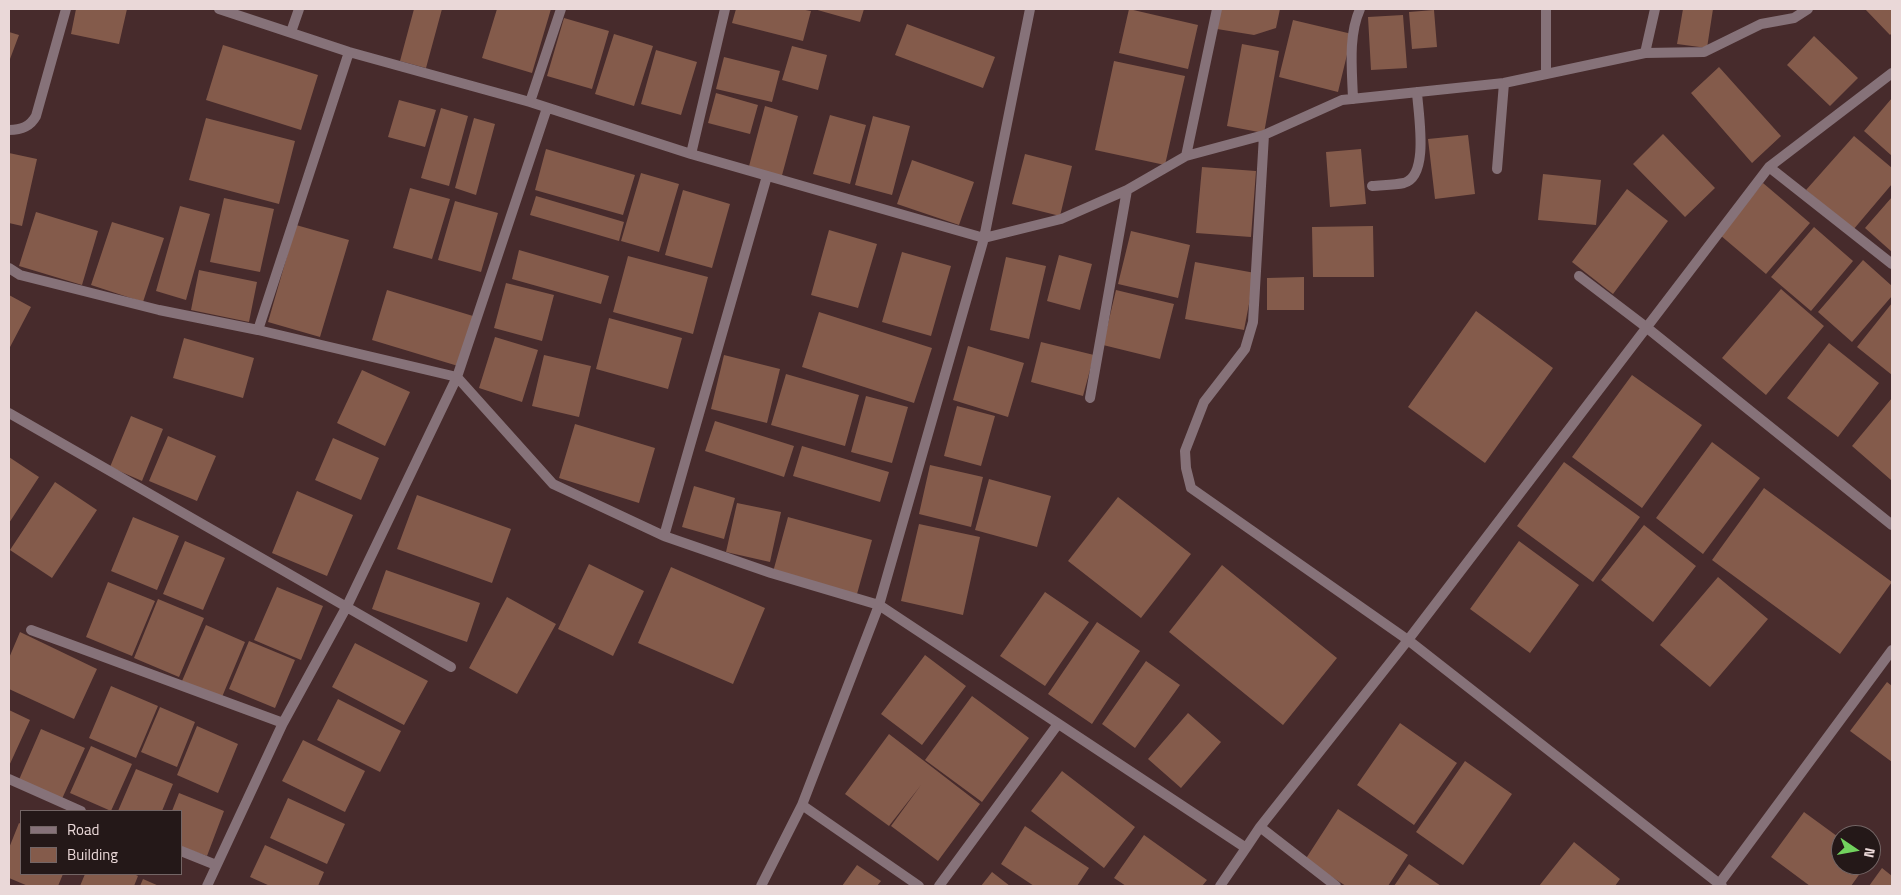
<!DOCTYPE html>
<style>
body{margin:0}
#map{position:relative;width:1901px;height:895px;overflow:hidden;background:#472b2c;font-family:"Titillium Web",sans-serif}
canvas{display:block}
.frame{position:absolute;inset:0;border:10px solid #ead8d8;pointer-events:none}
.legend{position:absolute;left:20px;top:810px;width:162px;height:65px;box-sizing:border-box;background:#241818;border:1px solid #736565;margin:0;padding:6px 9px;list-style:none;font-size:15px;color:#ead8d8}
.legend li{display:flex;align-items:center;gap:10px;height:25px}
.legend b{width:25px;border:1px solid #736565}
.north{position:absolute;left:1831px;top:825px;width:50px;height:50px;box-sizing:border-box;background:#241818;border:1px solid #736565;border-radius:50%;rotate:102deg;font-size:14px;font-weight:700;line-height:20px;text-align:center;color:#ead8d8}
.north::after{content:'';display:block;margin:auto;width:18px;height:22px;background:#72d25e;clip-path:polygon(50% 0,100% 100%,50% 72%,0 100%)}
</style>
<div id="map">
<canvas width="1901" height="895"></canvas>
<div class="frame"></div>
<ul class="legend">
<li><b style="height:6px;background:#867279"></b>Road</li>
<li><b style="height:14px;background:#845b4b"></b>Building</li>
</ul>
<div class="north">N</div>
</div>
<script>
const c = document.querySelector('canvas').getContext('2d');
c.lineJoin = 'round';
function fillPath(path, color) { c.fillStyle = color; c.fill(path, 'evenodd'); }
function stroke(path, color, width, dash) { c.strokeStyle = color; c.lineWidth = width; c.lineCap = dash ? 'butt' : 'round'; c.setLineDash(dash || []); c.stroke(path); }
fillPath(new Path2D(`
 M76 9H127L119 44 71 34Z
 M414 9H442L426 68 400 61Z
 M497 9H551L532 73 482 58Z
 M736 9H800L811 11 803 41 732 23Z
 M814 9H864L860 22Z
 M1129 9 1198 25 1188 69 1119 53Z
 M1220 9H1280L1276 28 1254 35 1217 29Z
 M1683 9H1713L1707 48 1677 44Z
 M1865 9H1892V33L1890 35Z
 M1434 10 1437 47 1412 49 1409 12Z
 M1403 15 1407 68 1371 70 1368 17Z
 M564 18 609 31 592 89 547 76Z
 M1293 20 1352 34 1338 92 1279 77Z
 M907 24 995 57 983 88 895 55Z
 M9 32 19 35 10 59 9 58Z
 M614 34 653 46 634 106 595 94Z
 M1814 36 1858 78 1830 106 1787 65Z
 M1242 44 1279 51 1264 133 1227 126Z
 M223 45 318 75 301 130 206 100Z
 M792 46 827 55 818 90 782 80Z
 M656 50 697 62 681 115 641 104Z
 M724 57 780 71 772 102 716 89Z
 M1114 61 1185 76 1165 165 1095 150Z
 M1719 67 1781 136 1752 163 1691 93Z
 M716 93 758 105 750 134 708 123Z
 M1892 98V156L1864 131Z
 M399 100 436 110 425 147 388 137Z
 M765 106 798 116 781 179 748 170Z
 M441 108 468 116 449 186 421 178Z
 M830 115 866 125 850 184 813 174Z
 M873 116 910 126 892 195 855 185Z
 M206 118 295 141 279 204 189 180Z
 M474 118 495 124 476 195 455 188Z
 M1663 134 1715 188 1685 217 1633 164Z
 M1468 135 1475 194 1435 199 1428 139Z
 M1854 136 1892 168V184L1853 230 1806 190Z
 M546 149 635 175 623 215 535 190Z
 M1361 149 1366 204 1330 207 1326 152Z
 M9 153 37 159 22 226 9 223Z
 M1025 154 1072 166 1060 216 1012 204Z
 M912 160 974 182 959 225 897 204Z
 M1202 167 1256 171 1251 237 1196 233Z
 M641 173 679 184 659 252 621 241Z
 M1543 174 1601 180 1596 225 1538 220Z
 M1763 183 1810 223 1766 274 1720 235Z
 M410 188 450 199 432 259 393 248Z
 M1627 189 1668 221 1613 294 1572 262Z
 M683 190 730 204 712 268 665 255Z
 M536 196 624 222 619 241 530 215Z
 M1892 197V252L1865 228Z
 M224 198 274 209 260 272 210 262Z
 M455 201 498 213 481 272 438 260Z
 M180 206 210 214 186 300 156 291Z
 M36 212 98 231 82 285 19 266Z
 M112 222 164 238 143 302 91 285Z
 M296 225 349 240 320 337 268 322Z
 M1373 226 1374 277H1313L1312 227Z
 M1814 227 1853 261 1811 311 1771 277Z
 M829 230 877 244 858 308 811 295Z
 M1131 231 1190 245 1178 298 1118 284Z
 M519 250 609 276 601 304 512 279Z
 M902 252 951 266 931 336 882 322Z
 M1059 255 1092 264 1080 310 1047 301Z
 M628 256 708 277 693 334 613 312Z
 M1006 257 1046 266 1029 339 990 330Z
 M1863 260 1892 286V296L1852 342 1818 312Z
 M1195 262 1255 273 1244 330 1185 319Z
 M199 270 257 282 249 322 191 310Z
 M1304 277V310H1267V278Z
 M506 283 554 295 542 341 494 328Z
 M1781 289 1824 326 1766 395 1722 358Z
 M387 290 473 316 458 366 372 340Z
 M1116 290 1174 304 1160 359 1103 345Z
 M9 295 31 307 9 349Z
 M1892 303V375L1857 347Z
 M1476 311 1553 368 1485 463 1408 407Z
 M819 312 932 348 914 403 802 367Z
 M609 318 682 338 668 389 596 369Z
 M495 337 538 350 522 402 479 388Z
 M184 338 254 358 243 398 173 378Z
 M1041 342 1094 355 1083 396 1031 382Z
 M1829 343 1879 383 1838 437 1787 398Z
 M968 346 1024 363 1008 417 953 400Z
 M544 355 591 366 579 417 532 406Z
 M724 355 780 369 767 423 711 409Z
 M362 370 410 392 385 446 337 423Z
 M786 374 859 395 845 446 771 425Z
 M1632 375 1702 425 1642 508 1572 457Z
 M866 396 908 407 892 463 851 452Z
 M1892 398V478L1891 480 1852 446Z
 M957 406 995 416 981 466 944 456Z
 M131 416 163 429 142 481 110 467Z
 M715 421 794 446 784 477 705 451Z
 M575 424 655 448 639 503 559 478Z
 M168 436 216 456 197 501 149 481Z
 M333 438 379 458 361 500 315 480Z
 M1712 442 1760 478 1703 554 1656 518Z
 M802 446 889 472 880 502 793 476Z
 M9 457 39 477 9 523Z
 M1564 462 1640 517 1593 582 1517 526Z
 M930 465 983 477 971 527 919 514Z
 M989 479 1051 496 1037 547 975 530Z
 M55 482 97 510 52 578 10 550Z
 M694 486 735 498 724 539 682 527Z
 M1764 488 1892 582 1840 654 1712 560Z
 M297 491 353 515 327 576 272 553Z
 M417 495 511 529 492 583 397 549Z
 M1118 497 1191 554 1141 618 1068 561Z
 M737 503 781 512 770 562 726 552Z
 M133 517 179 536 157 590 111 571Z
 M788 517 872 540 857 594 773 572Z
 M919 524 980 537 963 615 901 601Z
 M1644 525 1696 566 1653 622 1601 580Z
 M185 541 225 558 203 610 163 594Z
 M1519 541 1579 585 1530 653 1470 609Z
 M589 564 644 591 613 656 558 629Z
 M1222 565 1337 658 1283 725 1169 632Z
 M671 567 765 608 733 684 638 643Z
 M386 570 480 603 467 642 372 609Z
 M1718 577 1768 619 1710 687 1660 645Z
 M108 582 155 601 132 656 86 637Z
 M277 587 323 606 301 660 254 640Z
 M1045 592 1089 622 1045 686 1000 656Z
 M507 597 556 624 517 694 469 668Z
 M158 599 204 618 179 677 134 658Z
 M1097 622 1140 651 1092 724 1048 694Z
 M206 625 245 642 222 697 182 681Z
 M20 632 97 669 74 719 9 689V658Z
 M249 641 295 660 275 708 229 689Z
 M355 643 428 681 404 725 332 687Z
 M925 655 966 686 922 745 881 714Z
 M1146 661 1180 685 1135 748 1102 724Z
 M1887 682 1892 686V762L1850 731Z
 M111 686 158 706 136 758 89 738Z
 M972 696 1029 738 982 802 925 760Z
 M338 699 401 731 380 772 317 740Z
 M160 707 195 722 177 767 141 752Z
 M9 710 30 720 9 766Z
 M1188 713 1221 742 1181 788 1148 759Z
 M1400 723 1457 763 1414 825 1357 785Z
 M197 726 238 744 218 793 177 775Z
 M41 729 85 748 61 801 18 782Z
 M889 734 980 804 938 861 891 826 921 785 889 826 845 794Z
 M303 740 365 771 345 812 282 781Z
 M91 746 132 764 111 811 70 793Z
 M1465 761 1512 794 1463 865 1416 832Z
 M136 769 173 784 162 811H118Z
 M1062 771 1135 827 1104 868 1031 811Z
 M179 793 224 811 207 856 181 847V811H172Z
 M288 798 345 824 327 864 270 838Z
 M1338 809 1408 855 1388 886H1346L1305 860Z
 M1804 812 1841 839V865H1866L1851 886H1810L1771 857Z
 M19 823 21 824V874H63L58 886H28L9 878V848Z
 M1025 826 1089 868 1077 886H1034L1001 864Z
 M1144 835 1207 880 1202 886H1126L1114 878Z
 M1574 842 1620 879 1615 886H1539Z
 M265 845 324 872 318 886H270L250 877Z
 M1409 864 1441 886H1394Z
 M857 865 881 881 877 886H842Z
 M1882 868 1892 876V886H1869Z
 M992 872 1010 886H981Z
 M85 874H134L138 876 134 886H80Z
 M143 879 159 886H140Z`), '#845b4b');
stroke(new Path2D(`
 M219 9 349 52 530 102 691 154 984 238 879 605 1246 848 1260 827 1408 640 1769 167 1892 73
 M1030 9 984 238 1061 219 1127 190 1186 156 1264 135 1342 100 1504 83 1645 53 1704 52 1761 24 1794 18 1808 9
 M291 32 299 9
 M1645 53 1655 9
 M1546 74V9
 M1353 99C1352 69 1348 36 1360 9
 M530 102 561 9
 M9 130C21 130 30 127 36 116L66 9
 M1264 135 1253 322 1245 349 1204 402 1185 451 1186 468 1191 488 1408 640 1722 886
 M691 154 725 9
 M1186 156 1217 9
 M1769 167 1892 264
 M1497 169 1504 83
 M767 176 664 536 771 573 879 605 802 805 919 886
 M1372 186C1382 185 1394 185 1404 183 1430 176 1418 113 1417 92
 M9 268 20 275 159 310 258 330 457 377 553 484 664 536
 M1579 276 1646 327 1892 525
 M258 330 349 52
 M1090 398 1127 190
 M9 413 451 667
 M31 630 283 723
 M9 779 81 811
 M1260 827 1336 886
 M181 851 216 865
 M1719 884 1892 650
 M207 886 283 723 347 606 457 377 547 108
 M761 886 802 805
 M939 886 1058 724
 M1220 886 1246 848`), '#867279', 10);
</script>
